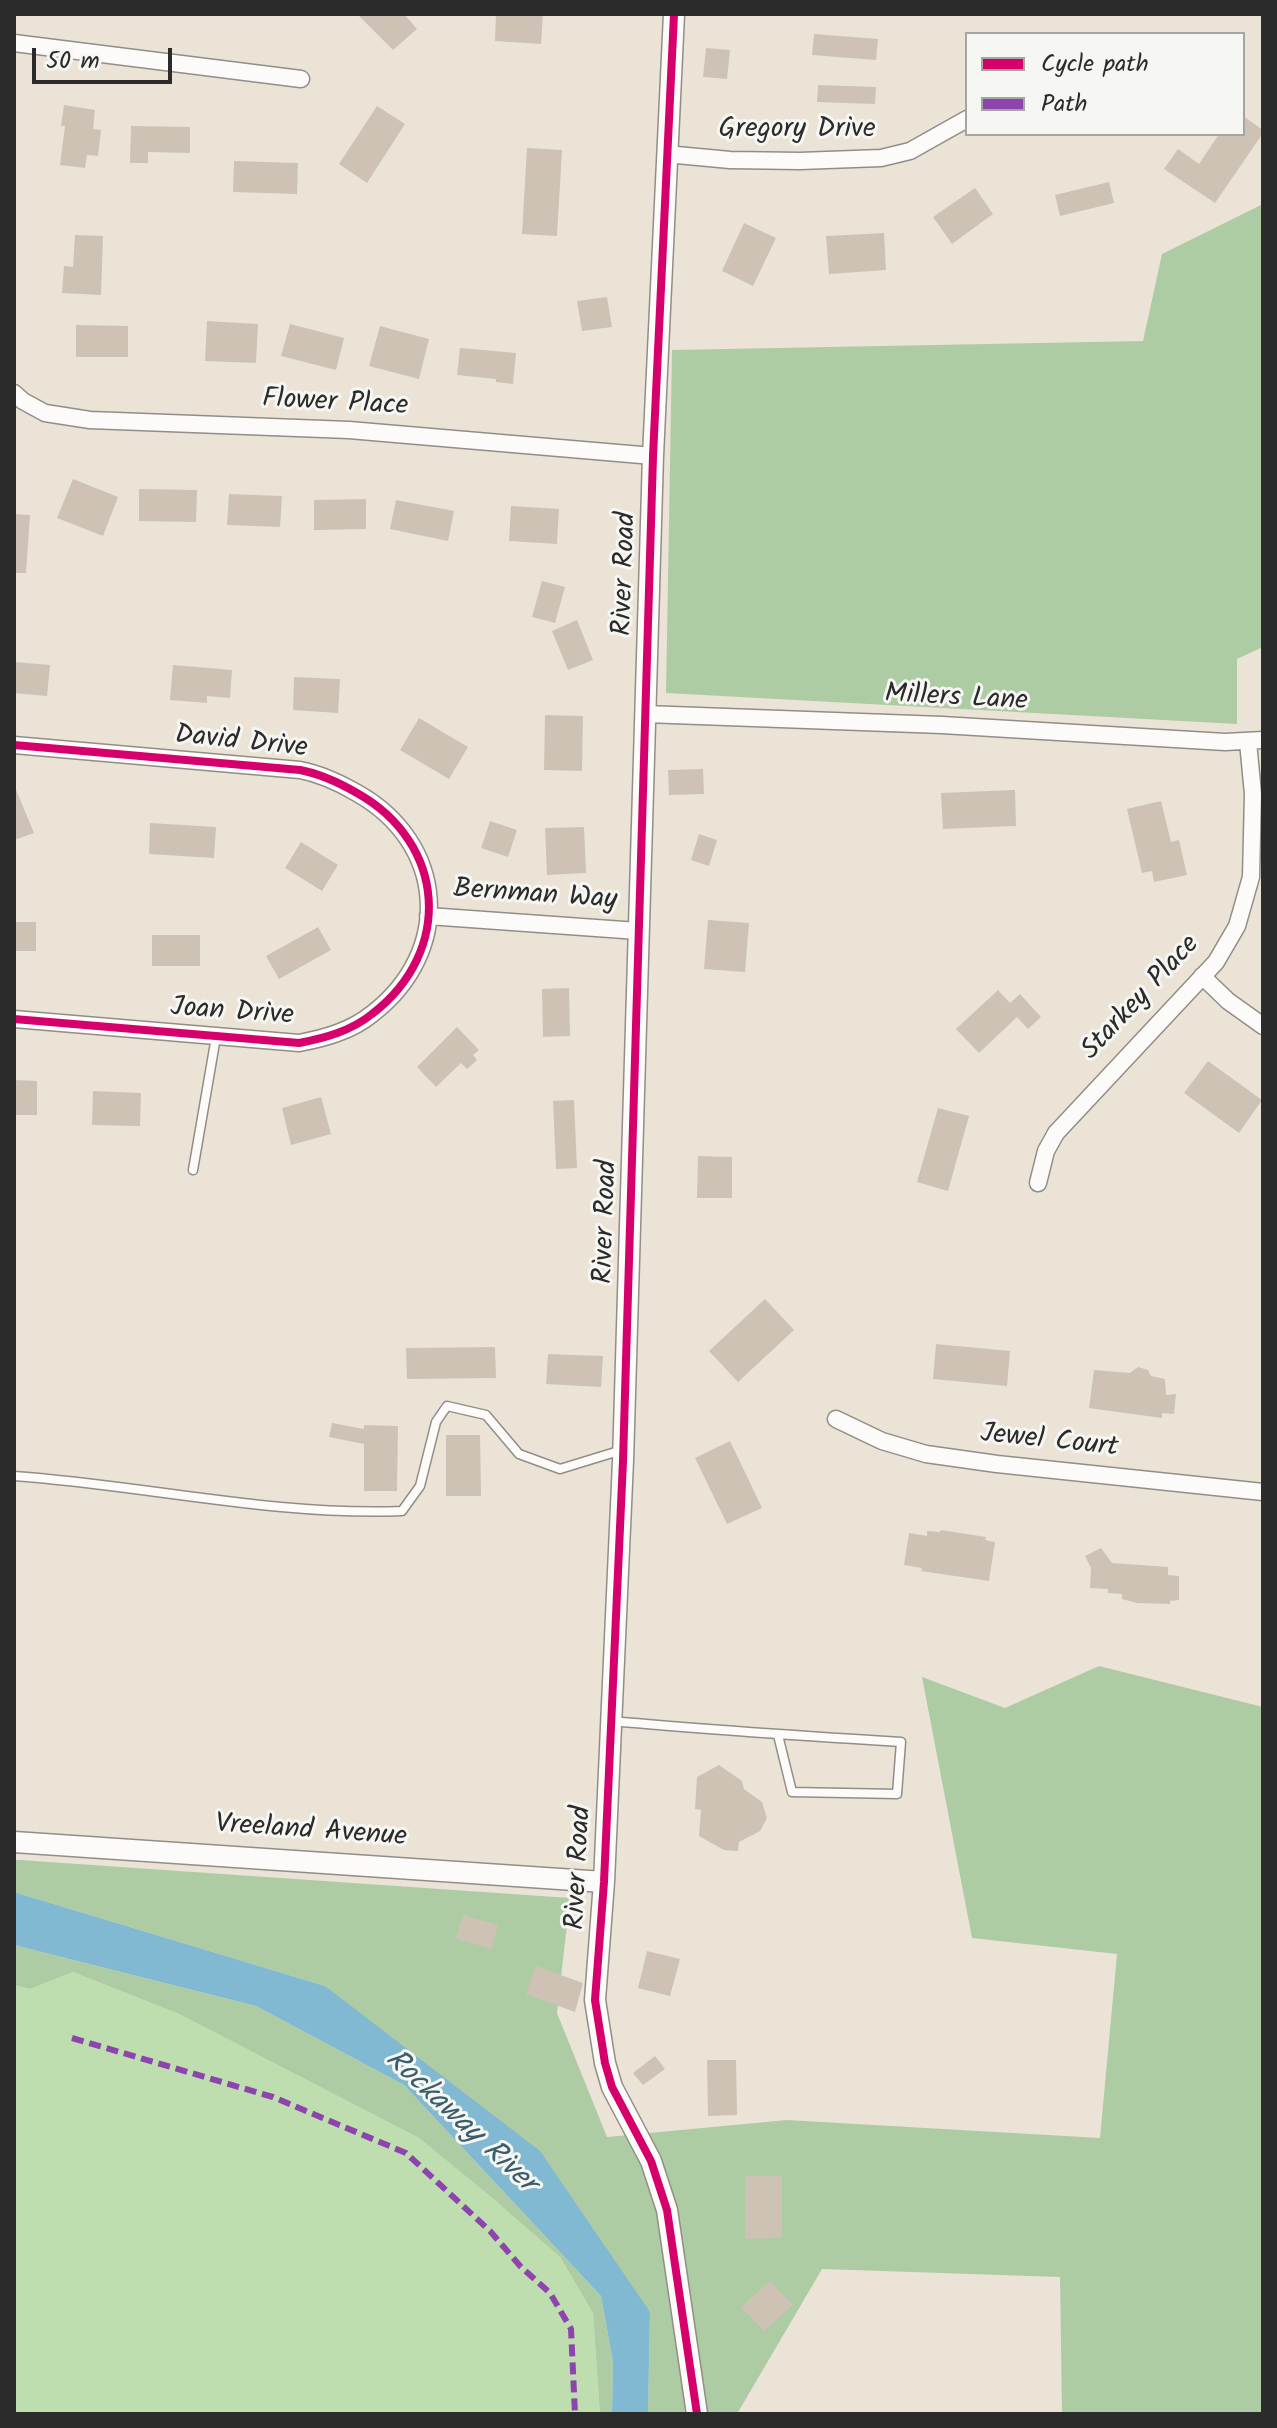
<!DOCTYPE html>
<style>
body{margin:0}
#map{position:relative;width:1277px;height:2428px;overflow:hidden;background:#ece3d7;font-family:Kalam,sans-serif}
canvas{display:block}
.frame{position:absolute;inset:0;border:16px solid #2b2b2b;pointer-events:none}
.legend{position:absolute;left:965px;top:32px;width:280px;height:104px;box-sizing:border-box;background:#f6f6f2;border:2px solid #a5a5a2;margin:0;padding:10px 14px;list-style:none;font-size:24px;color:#2b2b2b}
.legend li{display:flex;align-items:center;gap:16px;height:40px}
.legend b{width:40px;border:2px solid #a5a5a2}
.scale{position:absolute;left:32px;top:48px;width:140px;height:36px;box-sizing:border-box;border:4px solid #2b2b2b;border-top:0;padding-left:10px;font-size:24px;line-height:28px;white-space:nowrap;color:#2b2b2b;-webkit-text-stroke:6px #f6f6f2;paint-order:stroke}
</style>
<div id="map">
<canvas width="1277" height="2428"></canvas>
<div class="frame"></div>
<ul class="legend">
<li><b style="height:10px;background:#d6006c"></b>Cycle path</li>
<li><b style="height:10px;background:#8e44ad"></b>Path</li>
</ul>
<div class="scale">50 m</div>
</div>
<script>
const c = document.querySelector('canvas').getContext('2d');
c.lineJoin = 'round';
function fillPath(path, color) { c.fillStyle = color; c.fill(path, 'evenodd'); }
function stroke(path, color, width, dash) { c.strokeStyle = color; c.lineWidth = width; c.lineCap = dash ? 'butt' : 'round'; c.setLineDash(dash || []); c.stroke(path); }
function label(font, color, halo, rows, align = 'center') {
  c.font = font + ' Kalam,sans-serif'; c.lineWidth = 6; c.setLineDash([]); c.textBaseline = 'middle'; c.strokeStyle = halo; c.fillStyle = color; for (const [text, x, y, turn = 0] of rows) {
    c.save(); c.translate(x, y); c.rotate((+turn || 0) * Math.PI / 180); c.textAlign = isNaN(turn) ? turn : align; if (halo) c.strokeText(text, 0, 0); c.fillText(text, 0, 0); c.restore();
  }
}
fillPath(new Path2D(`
 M73 1972 179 2014 419 2138 491 2197 560 2257 593 2313 600 2414H14V1985L30 1989Z`), '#bfdeaf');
fillPath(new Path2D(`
 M1263 204V647L1237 659V724L666 693 672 350 1143 341 1162 254Z
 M1099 1666 1263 1707V2414H1062L1060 2277 822 2269 737 2414H648L650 2312 325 1986 14 1892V1860H20L570 1898 557 2013 607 2137 787 2120 1100 2138 1117 1954 972 1938 922 1677 1005 1708Z
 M14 1945 256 2006 404 2085 601 2296 613 2362 612 2414H600L593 2313 560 2257 491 2197 419 2138 179 2014 73 1972 30 1989 14 1985Z`), '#aecca4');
fillPath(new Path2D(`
 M14 1892 325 1986 540 2151 650 2312 648 2414H612L613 2362 601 2296 404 2085 256 2006 14 1945Z`), '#80b9d1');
fillPath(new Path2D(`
 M357 14H404L417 29 393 50Z
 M496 14H543L541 44 495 41Z
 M814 34 878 39 876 60 812 55Z
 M706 48 730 50 727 79 703 77Z
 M818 85 876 87 875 104 817 102Z
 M64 105 95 110 93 129 101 130 98 156 87 155 85 168 60 165 65 126H61Z
 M377 106 405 124 367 183 339 164Z
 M1243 116 1263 130V133L1215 203 1164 169 1178 149 1199 164 1219 134H1243Z
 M131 126 190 127V153L148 152V163H130Z
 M527 148 562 150 557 236 522 234Z
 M234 161 298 163 297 194 233 192Z
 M1109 182 1114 203 1060 216 1055 195Z
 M975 188 993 214 952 244 933 217Z
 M744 223 776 238 753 286 722 271Z
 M884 233 886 270 829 274 826 236Z
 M75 235 103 236 101 295 62 293 64 266 73 267Z
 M607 297 612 327 582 331 577 301Z
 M207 321 258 324 256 363 205 361Z
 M290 324 344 338 336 370 281 356Z
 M76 325 128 326V357H76Z
 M380 326 429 339 419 379 369 366Z
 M460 348 516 353 513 384 496 382V379L457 375Z
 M73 479 118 497 103 536 57 518Z
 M139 489 197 490 196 522 139 521Z
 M229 494 282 496 280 527 227 525Z
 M366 499V529L314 530V500Z
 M396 500 454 511 448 541 390 529Z
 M511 506 559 509 557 544 509 541Z
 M14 514 30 515 26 573H14Z
 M542 581 565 587 555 623 532 617Z
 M577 620 593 660 568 670 552 631Z
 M14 662 50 665 47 696 14 693Z
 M173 665 232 670 230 698 207 696V703L170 700Z
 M294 677 340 679 338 713 293 710Z
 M545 715 583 716 582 771 544 770Z
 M419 718 468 747 449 779 400 750Z
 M703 769 704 794 669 795 668 770Z
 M14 785 34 833 14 840Z
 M1015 790 1016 826 943 829 941 793Z
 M1161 801 1171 842 1179 840 1187 875 1154 882 1152 871 1142 873 1127 809Z
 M490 821 517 830 508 857 481 848Z
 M150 823 216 827 214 858 149 854Z
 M584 827 586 873 547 875 545 828Z
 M699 834 717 840 709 866 691 860Z
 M301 842 338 865 322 891 285 868Z
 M708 920 749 923 745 972 704 969Z
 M14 922H36V951H14Z
 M318 927 331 950 279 979 266 956Z
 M152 935H200V966H152Z
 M569 988 570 1036 543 1037 542 989Z
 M998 990 1010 1003 1020 994 1041 1017 1028 1029 1017 1017 979 1053 956 1029Z
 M457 1027 479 1050 473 1055 477 1060 467 1069 461 1063 436 1087 417 1067Z
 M1208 1061 1262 1100 1239 1133 1184 1093Z
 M14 1080 37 1081V1115H14Z
 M93 1091 141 1093 140 1126 92 1125Z
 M321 1097 331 1134 291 1145 282 1108Z
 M574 1100 577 1168 556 1169 553 1101Z
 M938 1108 969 1116 948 1191 917 1182Z
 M698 1156 732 1157V1198H697Z
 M765 1299 794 1330 738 1382 709 1351Z
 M936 1344 1010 1351 1007 1386 933 1379Z
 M495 1347 496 1378 407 1379 406 1348Z
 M548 1354 603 1356 601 1387 546 1384Z
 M1138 1367 1148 1370 1151 1376 1165 1379 1166 1395 1176 1394 1174 1414 1162 1413V1418L1089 1408 1094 1370 1130 1373Z
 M332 1423 364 1429V1425L398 1426 397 1491H364V1444L329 1437Z
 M446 1435H480L481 1496H446Z
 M730 1441 762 1508 727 1524 695 1458Z
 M941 1530 986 1537 985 1540 995 1542 989 1581 921 1571 922 1568 904 1565 909 1533 927 1536V1531L940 1532Z
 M1101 1548 1112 1563 1168 1567V1575L1179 1576V1600L1170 1601V1604L1137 1603 1122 1599V1594L1108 1593V1589L1090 1588 1091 1568 1085 1556Z
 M719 1765 742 1781 744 1789 762 1802 767 1818 760 1831 739 1842 738 1851 724 1850 699 1836 701 1810 695 1809 697 1777Z
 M463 1915 498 1925 491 1949 456 1938Z
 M647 1951 680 1959 670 1996 638 1988Z
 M536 1966 583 1983 575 2012 526 1994Z
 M655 2056 665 2069 643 2085 633 2073Z
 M707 2060H736L737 2115 708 2116Z
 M745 2176H782V2238L745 2239Z
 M770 2281 793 2305 764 2331 741 2307Z`), '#cec2b4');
const service = new Path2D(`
 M193 1170 216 1037
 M14 1476C143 1485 272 1516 402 1511L420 1486 436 1422 447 1406 486 1415 519 1454 560 1469 622 1450
 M612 1721C708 1730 804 1736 901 1742L897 1794 792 1792 778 1735`);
const minor = new Path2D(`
 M14 43 301 79
 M666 154 730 160 800 161 881 158 910 151 967 119
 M14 393 23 401 45 413 90 420 349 430 653 456
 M645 714 942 725 1225 742 1263 740
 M14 745 300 770C321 774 338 782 357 793 446 843 454 951 372 1014 351 1031 325 1038 299 1043L14 1019
 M428 916 638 931
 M1202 976 1228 1001 1263 1026
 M1038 1183 1046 1151 1056 1133 1216 962 1237 926 1251 877 1253 794 1248 742
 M836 1419 882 1441 926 1454 997 1464 1263 1492`);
const tertiary = new Path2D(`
 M674 14 653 456 623 1461 604 1882 595 2000 605 2063 612 2087 651 2161 667 2210 697 2414
 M14 1842 604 1882`);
stroke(service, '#918d87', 11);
stroke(minor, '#918d87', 19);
stroke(tertiary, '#918d87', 23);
stroke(service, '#fcfbf9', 8);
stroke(minor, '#fcfbf9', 16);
stroke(tertiary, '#fcfbf9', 20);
stroke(new Path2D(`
 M72 2038 273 2097 406 2153 490 2231 521 2267 550 2293 571 2329 575 2414`), '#8e44ad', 6, [12, 6]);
stroke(new Path2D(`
 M674 14 653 456 623 1461 604 1882 595 2000 605 2063 612 2087 651 2161 667 2210 697 2414
 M14 745 300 770C321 774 338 782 357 793 446 843 454 951 372 1014 351 1031 325 1038 299 1043L14 1019`), '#d6006c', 8);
label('28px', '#2b2b2b', '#f6f6f2', [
 ["Gregory Drive",797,131],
 ["Flower Place",335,405,3],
 ["River Road",627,574,-88],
 ["Millers Lane",956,700,3],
 ["David Drive",241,744,6],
 ["Bernman Way",535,897,4],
 ["Starkey Place",1142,999,-47],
 ["Joan Drive",232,1014,4],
 ["River Road",608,1222,-88],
 ["Jewel Court",1049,1443,6],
 ["Vreeland Avenue",311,1833,4],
 ["River Road",581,1868,-87]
]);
label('italic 30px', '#3a5d6c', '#f6f6f2', [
 ["Rockaway River",459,2123,43]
]);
</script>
